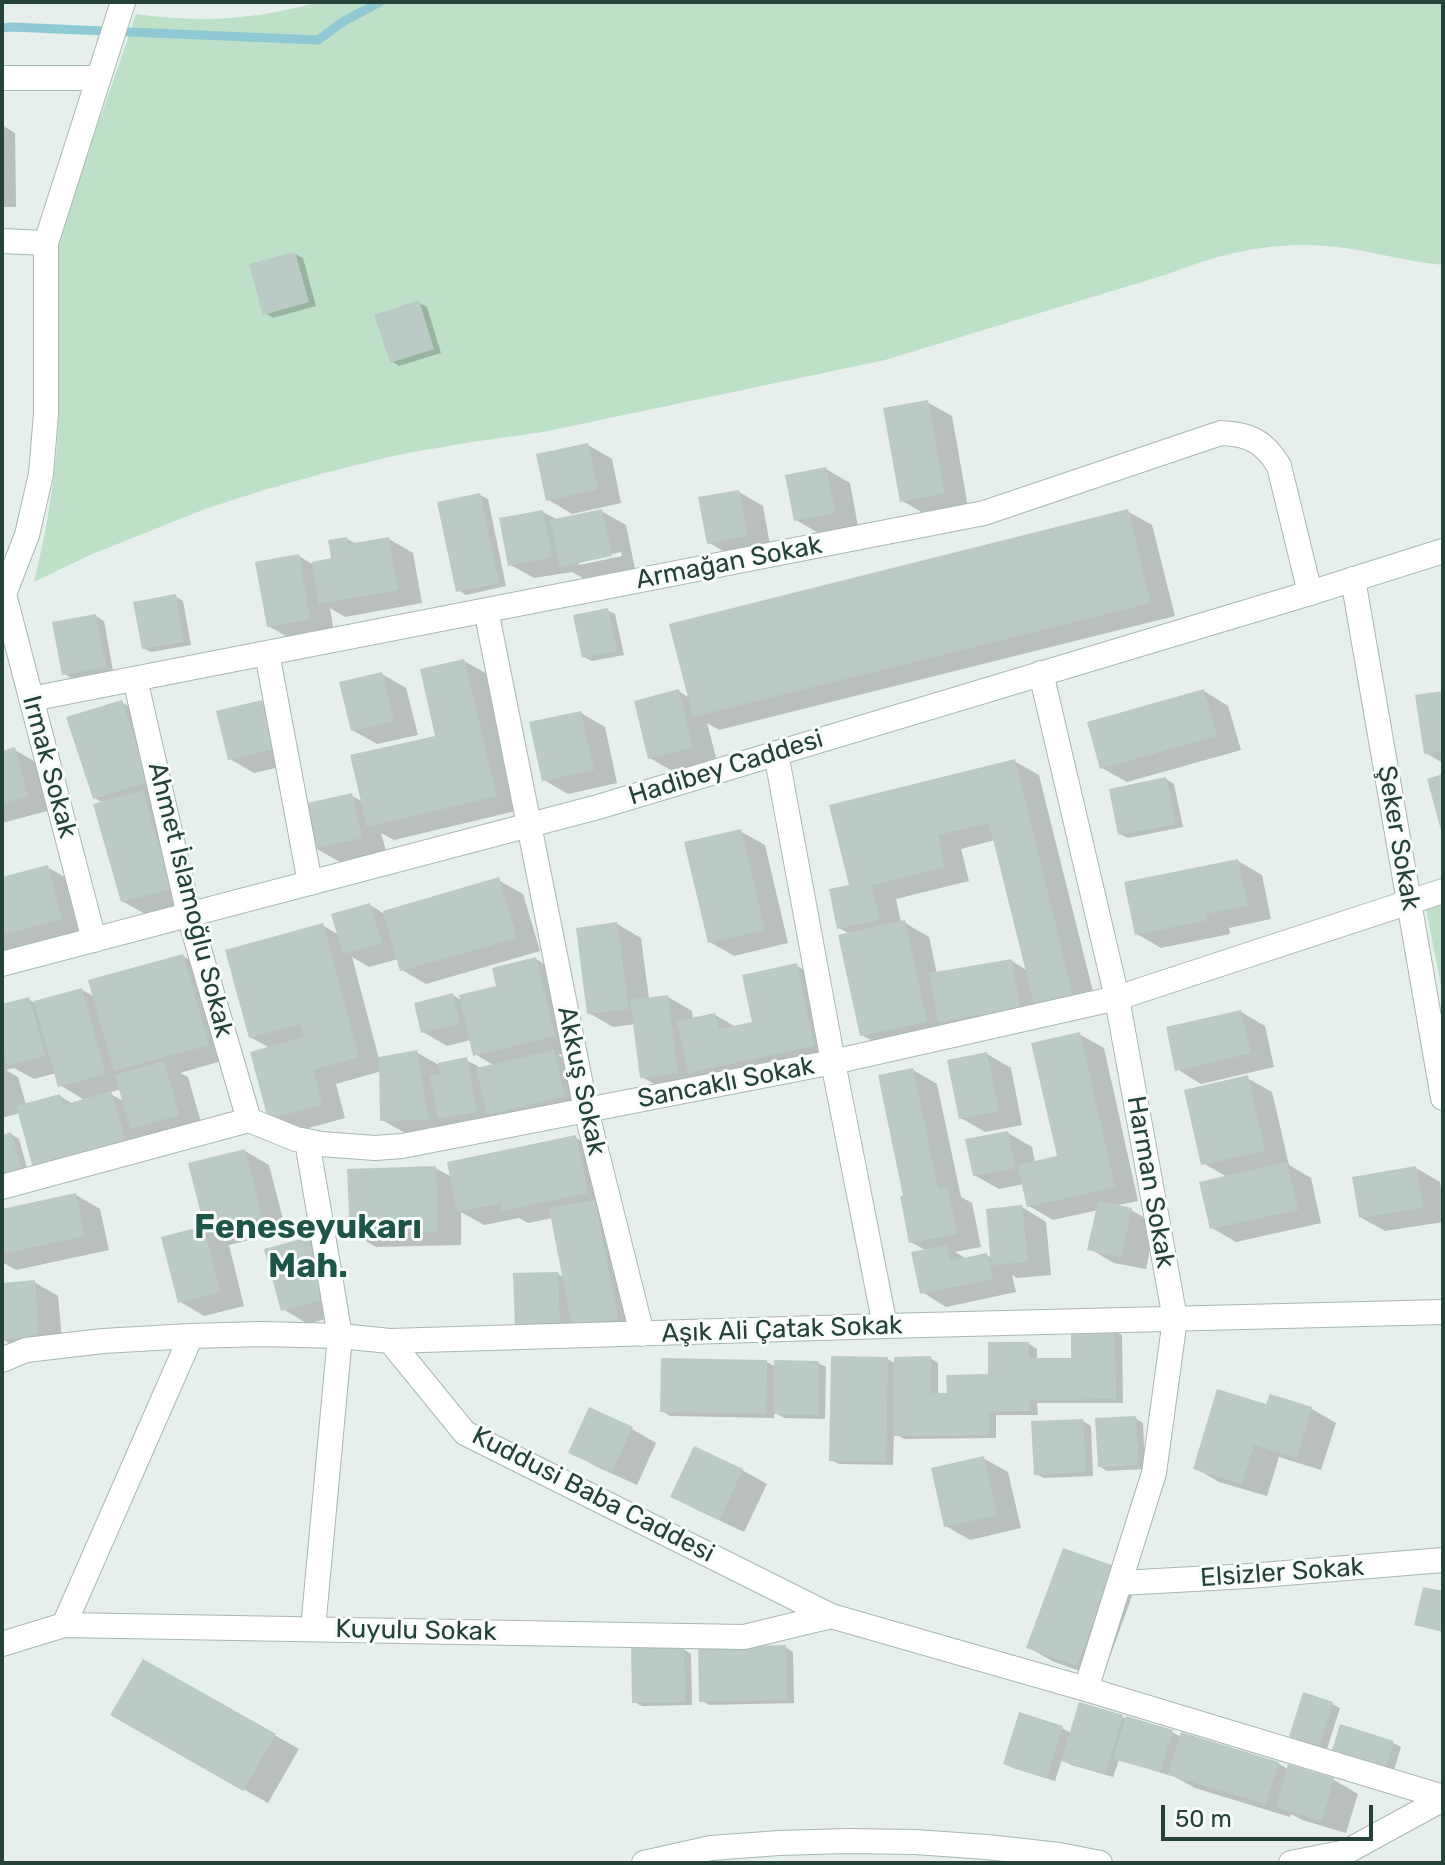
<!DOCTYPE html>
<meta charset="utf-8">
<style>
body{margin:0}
#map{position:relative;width:1445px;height:1865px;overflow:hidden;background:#e6efeb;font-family:Rubik,sans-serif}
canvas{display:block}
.frame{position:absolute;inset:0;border:4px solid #24423a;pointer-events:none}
.scale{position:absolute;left:1161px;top:1805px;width:212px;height:36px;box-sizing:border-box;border:4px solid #24423a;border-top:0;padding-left:10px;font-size:24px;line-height:28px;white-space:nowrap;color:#24423a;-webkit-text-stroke:6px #f7fbf9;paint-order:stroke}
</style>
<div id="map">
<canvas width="1445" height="1865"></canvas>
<div class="frame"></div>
<div class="scale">50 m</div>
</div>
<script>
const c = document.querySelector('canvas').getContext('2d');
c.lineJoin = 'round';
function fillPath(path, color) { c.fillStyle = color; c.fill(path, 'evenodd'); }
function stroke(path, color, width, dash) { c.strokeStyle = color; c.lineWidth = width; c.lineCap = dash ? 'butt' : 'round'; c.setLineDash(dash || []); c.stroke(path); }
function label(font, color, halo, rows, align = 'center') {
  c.font = font + ' Rubik,sans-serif'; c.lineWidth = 6; c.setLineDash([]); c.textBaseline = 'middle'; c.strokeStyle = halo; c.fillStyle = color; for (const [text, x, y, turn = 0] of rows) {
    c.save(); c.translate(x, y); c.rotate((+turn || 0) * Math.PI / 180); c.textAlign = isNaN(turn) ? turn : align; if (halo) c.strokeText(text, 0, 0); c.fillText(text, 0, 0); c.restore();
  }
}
fillPath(new Path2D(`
 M318 2H1443V265C1410 262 1378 253 1345 248 1283 239 1225 251 1168 274L885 360 543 432 472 442 402 454 332 471 264 490 205 509 90 555 34 582C49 521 59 459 59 396 59 345 52 296 59 244 64 208 79 175 92 140 107 99 122 56 136 14 201 23 255 20 318 2Z
 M1443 904V996L1426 909Z`), '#bfe0c8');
fillPath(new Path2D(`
 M2 125 15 133 16 207H2Z
 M295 254 303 258 316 306 273 318 265 313Z
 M419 303 427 307 441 353 399 366 391 361Z
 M927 402 952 416 968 507 926 515 901 500Z
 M588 445 612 459 621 503 572 514 547 499Z
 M826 469 850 483 858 526 820 534 796 520Z
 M739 492 763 506 771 550 733 557 708 542Z
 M480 495 488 499 506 586 466 595 458 590Z
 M601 511 626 525 635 569 586 580 572 572 534 578 509 564 543 512 558 520ZM621 552 622 556 579 565V561Z
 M1127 511 1152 525 1175 616 719 730 707 723 717 761 674 772 650 758 678 691 690 698Z
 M347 539 357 544 389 539 413 553 422 603 345 617 330 608 334 633 293 640 268 626 299 556 312 564 333 560Z
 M175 596 183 601 191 645 151 652 143 648Z
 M607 610 615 614 624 655 592 661 584 657Z
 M96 616 104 621 113 671 71 678 63 673Z
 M464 661 489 675 520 810 394 840 381 833 386 851 340 862 315 848 351 795 363 802 438 737Z
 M382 674 406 688 418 735 377 744 352 730Z
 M1204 691 1228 706 1241 750 1127 782 1102 768Z
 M1443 693V763L1426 753Z
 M121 702 146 716 194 902 147 915 122 901 103 803 95 798Z
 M262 702 286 716 297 763 254 773 230 759Z
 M581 713 605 727 617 783 568 794 544 780Z
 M15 750 39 764 51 810 2 823V753Z
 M1014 761 1039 775 1097 1008 886 1049 862 1035 850 934 839 928 851 886ZM995 840 1028 971 1012 961 937 974 929 937 905 923H901L896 899 969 881 961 849Z
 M1166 779 1174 784 1183 827 1128 838 1120 834Z
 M740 831 765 845 788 943 734 956 710 942Z
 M1238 861 1262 875 1271 919 1229 928 1230 934 1161 948 1137 934Z
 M47 867 72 881 85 933 2 954V879Z
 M498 880 523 894 540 951 426 984 402 970 398 959 369 967 352 957 379 1059 416 1052 439 1065 466 1060 483 1069 495 1066 475 1054 471 1040 447 1046 423 1032 453 995 462 1001 498 987 536 959 560 974 578 1050 558 1055 578 1066 588 1110 407 1134 382 1120V1071L336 1084 345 1118 294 1132 270 1118V1048L250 1037 322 925 339 935 370 905 383 913Z
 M617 924 641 938 649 999 668 997 692 1011 693 1019 715 1015 736 1027 754 1023 797 966 821 980 838 1059 667 1091 642 1077 635 1024 613 1027 589 1013Z
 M183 956 207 970 232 1058 180 1073 188 1077 203 1129 157 1142 143 1134 149 1156 20 1113 2 1118V1006L28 999 35 1003 82 990 95 997ZM14 1068 34 1079 56 1073 60 1085 86 1101 73 1104 60 1096 26 1105 18 1077 6 1070ZM121 1089 125 1102 109 1093Z
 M1241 1012 1265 1026 1274 1067 1201 1084 1177 1069Z
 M1079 1034 1104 1048 1138 1201 1114 1206 1131 1210 1155 1224 1146 1269 1114 1263 1090 1249 1098 1210 1053 1220 1029 1206 1024 1184 999 1189 974 1175 1008 1133 1032 1147 1035 1163 1059 1158Z
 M987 1054 1011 1068 1022 1125 985 1132 961 1118Z
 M913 1070 937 1084 961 1197 972 1203 981 1247 955 1252 967 1259 987 1255 993 1259 1022 1207 1046 1222 1051 1275 1017 1278 1012 1275 1016 1292 946 1307 922 1292 927 1251 911 1242 905 1198Z
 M1247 1078 1272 1092 1289 1165 1311 1178 1321 1223 1236 1242 1212 1228 1227 1177 1203 1163Z
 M11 1134 19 1139 29 1175 2 1183V1137Z
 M576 1138 600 1152 641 1332 542 1343 558 1274 565 1278 553 1218 528 1223 519 1218 484 1225 461 1212V1245L376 1247 352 1233 435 1168 452 1177Z
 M245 1151 269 1165 286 1231 229 1245 244 1306 204 1316 179 1301 206 1227Z
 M1416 1168 1440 1182 1443 1198V1222L1385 1231 1360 1217Z
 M76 1195 100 1209 109 1250 16 1270 2 1262V1211Z
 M308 1239 332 1253 349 1312 308 1324 283 1309Z
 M34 1282 58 1296 63 1350 27 1353 2 1339V1285Z
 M1114 1331 1122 1335 1123 1403H1037L1038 1415H996V1438L904 1439 894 1433 893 1465 839 1464 831 1460 887 1359 896 1364 930 1358 938 1363V1395H949L990 1376 1029 1344 1037 1349V1360H1073Z
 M767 1362 776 1367 818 1363 826 1367 825 1419 784 1418 774 1412V1418L670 1416 662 1411Z
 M1271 1396 1312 1409 1336 1423 1321 1470 1279 1457 1267 1496 1219 1482 1195 1468 1268 1407Z
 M1135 1418 1143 1423 1145 1469 1107 1471 1099 1466Z
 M1083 1421 1091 1426 1093 1476 1044 1478 1036 1474Z
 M632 1429 656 1443 637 1485 595 1466 571 1452Z
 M695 1449 742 1470 767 1484 744 1532 697 1510 672 1496Z
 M983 1458 1008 1472 1021 1528 970 1540 946 1526Z
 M1064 1551 1137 1582 1102 1679 1052 1661 1028 1647Z
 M785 1647 793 1652 794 1703 709 1705 701 1700Z
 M683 1649 691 1654 692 1705 642 1706 634 1702Z
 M143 1661 299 1749 268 1803 113 1715Z
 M1304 1695 1332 1704 1340 1708 1327 1749 1299 1741 1291 1736Z
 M1080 1705 1172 1732 1181 1737 1278 1763 1289 1770 1290 1767 1334 1780 1358 1794 1346 1833 1302 1820 1291 1814 1290 1817 1195 1788 1168 1773V1775L1119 1760 1113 1777 1071 1765 1062 1759 1055 1781 1013 1768 1005 1764 1062 1728 1071 1733Z
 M1393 1743 1401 1747 1394 1770 1342 1754 1335 1749Z`), '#0003');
stroke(new Path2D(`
 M2 28 11 27 318 40 344 21 380 2`), '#8ec9d4', 9);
fillPath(new Path2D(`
 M295 252 309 302 263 315 249 264Z
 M419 300 434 349 390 363 374 315Z
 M928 400 945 493 900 502 883 408Z
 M588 443 598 489 546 501 536 454Z
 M826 467 835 513 794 521 785 475Z
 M739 490 748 536 707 544 698 497Z
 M480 493 499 583 456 592 437 502Z
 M602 509 612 556 560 567 550 520Z
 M1128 509 1151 603 693 717 669 624Z
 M543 510 552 557 508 566 499 518Z
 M347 537 348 544 389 537 398 590 319 604 312 562 331 558 328 540Z
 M299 554 310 619 267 627 255 562Z
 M176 594 184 642 142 649 133 602Z
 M608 608 617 651 582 658 573 615Z
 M96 614 106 667 62 675 52 622Z
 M464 659 497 796 367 827 350 755 435 736 420 669Z
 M382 672 394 721 351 731 339 682Z
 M679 689 693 747 648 759 634 701Z
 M1204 689 1217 736 1100 769 1087 722Z
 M1443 691V751L1424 754 1415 695Z
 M122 700 148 782 93 799 66 717Z
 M262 700 274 749 228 760 216 711Z
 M581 711 594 770 542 781 529 722Z
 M15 747 28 797 2 803V751Z
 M1015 759 1073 995 1034 1004 989 823 938 835 945 867 872 885 880 920 837 929 829 889 849 885 829 805Z
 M1443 774V834H1442L1427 779Z
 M1166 777 1176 824 1118 835 1109 789Z
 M143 790 171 889 121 902 93 804Z
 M352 793 362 838 313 849 303 804Z
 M741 829 765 930 708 943 684 842Z
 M1238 859 1248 906 1205 914 1207 920 1135 935 1124 882Z
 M48 865 62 919 2 935V877Z
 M499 877 517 938 400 971 383 911Z
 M370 903 382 943 343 954 331 914Z
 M905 920 927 1022 860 1036 838 935Z
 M617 922 629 1009 587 1014 576 928Z
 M323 923 359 1057 313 1070 322 1105 268 1119 250 1052 304 1037 300 1024 249 1038 225 950Z
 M183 954 209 1045 114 1071 88 980Z
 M536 957 555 1036 473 1056 459 995 496 986 492 968Z
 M1012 959 1020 1008 938 1022 929 973Z
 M797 963 814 1046 688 1073 677 1021 715 1013 719 1029 752 1022 742 975Z
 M82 988 106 1074 58 1087 34 1001Z
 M453 993 460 1024 421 1033 414 1003Z
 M668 995 678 1073 640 1078 630 1000Z
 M29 997 45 1056 8 1066 2 1046V1004Z
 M1241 1010 1251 1053 1175 1071 1166 1027Z
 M1080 1032 1115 1187 1027 1207 1017 1165 1057 1156 1031 1043Z
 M417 1050 429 1120 380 1121 379 1057Z
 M554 1050 565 1096 487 1115 476 1068Z
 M987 1052 999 1111 959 1119 947 1060Z
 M467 1057 477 1112 438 1119 430 1076 440 1074 438 1063Z
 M164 1061 179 1115 130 1129 115 1075Z
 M913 1068 938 1189 948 1187 957 1234 909 1243 900 1196H903L878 1075Z
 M1248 1075 1265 1151 1201 1165 1184 1090Z
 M111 1091 126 1142 33 1168 16 1106 60 1094 63 1105Z
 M1008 1131 1015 1168 973 1176 965 1139Z
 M11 1132 22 1171 2 1177V1135Z
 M576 1135 588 1193 502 1211 501 1203 457 1212 447 1162Z
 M245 1149 262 1218 205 1231 220 1292 178 1303 161 1237 204 1226 188 1163Z
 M1287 1162 1298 1210 1210 1229 1199 1182Z
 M436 1166 438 1232 350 1234 347 1169Z
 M1416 1166 1423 1208 1359 1218 1352 1177Z
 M76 1193 85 1236 2 1254V1209Z
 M595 1200 618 1319 572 1327 549 1208Z
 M1098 1201 1132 1208 1121 1257 1087 1250Z
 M1022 1205 1028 1262 991 1265 986 1209Z
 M308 1237 325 1299 281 1311 264 1249Z
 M947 1245 950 1261 987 1253 993 1279 920 1294 911 1252Z
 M558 1272 560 1328 515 1330 513 1273Z
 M35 1280 39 1337 2 1340V1283Z
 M1071 1329H1115L1116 1399 1030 1400V1411L989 1412V1435L894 1436V1357L931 1356V1393H947L946 1375 988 1374V1342H1029V1358H1071Z
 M831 1356 888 1357 886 1462 829 1461Z
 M661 1358 767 1360 766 1414 660 1412Z
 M774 1360 819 1361 818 1415 774 1414Z
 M1217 1389 1266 1404 1270 1394 1312 1407 1297 1458 1254 1445 1242 1484 1193 1469Z
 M589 1407 633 1427 612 1472 568 1453Z
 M1136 1416 1138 1465 1098 1467 1095 1418Z
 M1083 1419 1086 1472 1034 1475 1031 1421Z
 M694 1446 743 1469 720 1520 670 1497Z
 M984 1456 997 1515 944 1527 931 1468Z
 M1063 1548 1114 1566 1077 1666 1026 1648Z
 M1423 1587 1443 1591V1632L1414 1625Z
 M786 1645 787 1700 699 1702 698 1647Z
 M684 1647 685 1702 632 1703 631 1648Z
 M143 1659 276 1734 243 1791 110 1715Z
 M1303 1692 1333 1702 1319 1746 1289 1737Z
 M1079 1702 1123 1715 1105 1774 1061 1761Z
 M1019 1712 1063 1726 1047 1778 1003 1764Z
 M1126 1716 1173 1730 1160 1772 1113 1759Z
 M1340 1724 1394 1741 1386 1767 1332 1750Z
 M1181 1732 1279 1762 1266 1804 1168 1775Z
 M1288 1764 1334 1778 1322 1821 1276 1807Z`), '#bbcac4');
const street = new Path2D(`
 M2 78H99
 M2 241 46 243
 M1353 579 1443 1098
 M486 610 586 1110 642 1334
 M267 653 310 883
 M1041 673 1117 998 1175 1319 1154 1473 1086 1689
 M135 679 189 915 249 1120
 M31 699 984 513 1221 433C1249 434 1264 441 1279 466L1310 593
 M776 753 833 1062 885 1326
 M94 940 4 594 27 535 41 474 46 414V243L123 2
 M307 1141 340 1336 313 1629
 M2 1187 249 1120 296 1139 321 1144 375 1148 402 1146 833 1062 1117 998 1443 891
 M390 1341 465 1433 831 1616 1086 1689 1443 1797
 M2 1360 26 1350 103 1341 191 1336 261 1334 340 1336 390 1341 885 1326 1443 1312
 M1120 1583 1249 1576 1443 1560
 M64 1625 191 1336
 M2 1644 64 1625 744 1637 831 1616
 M644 1863 711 1848 779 1843 847 1841 915 1842 987 1847 1059 1855 1100 1863
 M1291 1863 1346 1852 1443 1799`);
const secondary = new Path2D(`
 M2 964 598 807 1310 593 1443 551`);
stroke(street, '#a8b8b2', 26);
stroke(secondary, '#a4bbb3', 26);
stroke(street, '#fff', 24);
stroke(secondary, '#fff', 24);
label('26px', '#24423a', '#f7fbf9', [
 ["Armağan Sokak",729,563,-11],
 ["Irmak Sokak",49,767,75],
 ["Hadibey Caddesi",726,768,-17],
 ["Şeker Sokak",1398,838,80],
 ["Ahmet İslamoğlu Sokak",190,900,76],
 ["Akkuş Sokak",581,1081,78],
 ["Sancaklı Sokak",726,1083,-11],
 ["Harman Sokak",1150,1182,80],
 ["Aşık Ali Çatak Sokak",782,1330,-2],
 ["Kuddusi Baba Caddesi",593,1495,27],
 ["Elsizler Sokak",1282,1573,-4],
 ["Kuyulu Sokak",416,1631,1]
]);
label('bold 34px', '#1f5548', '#f7fbf9', [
 ["Feneseyukarı",308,1228],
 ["Mah.",308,1267]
]);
</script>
